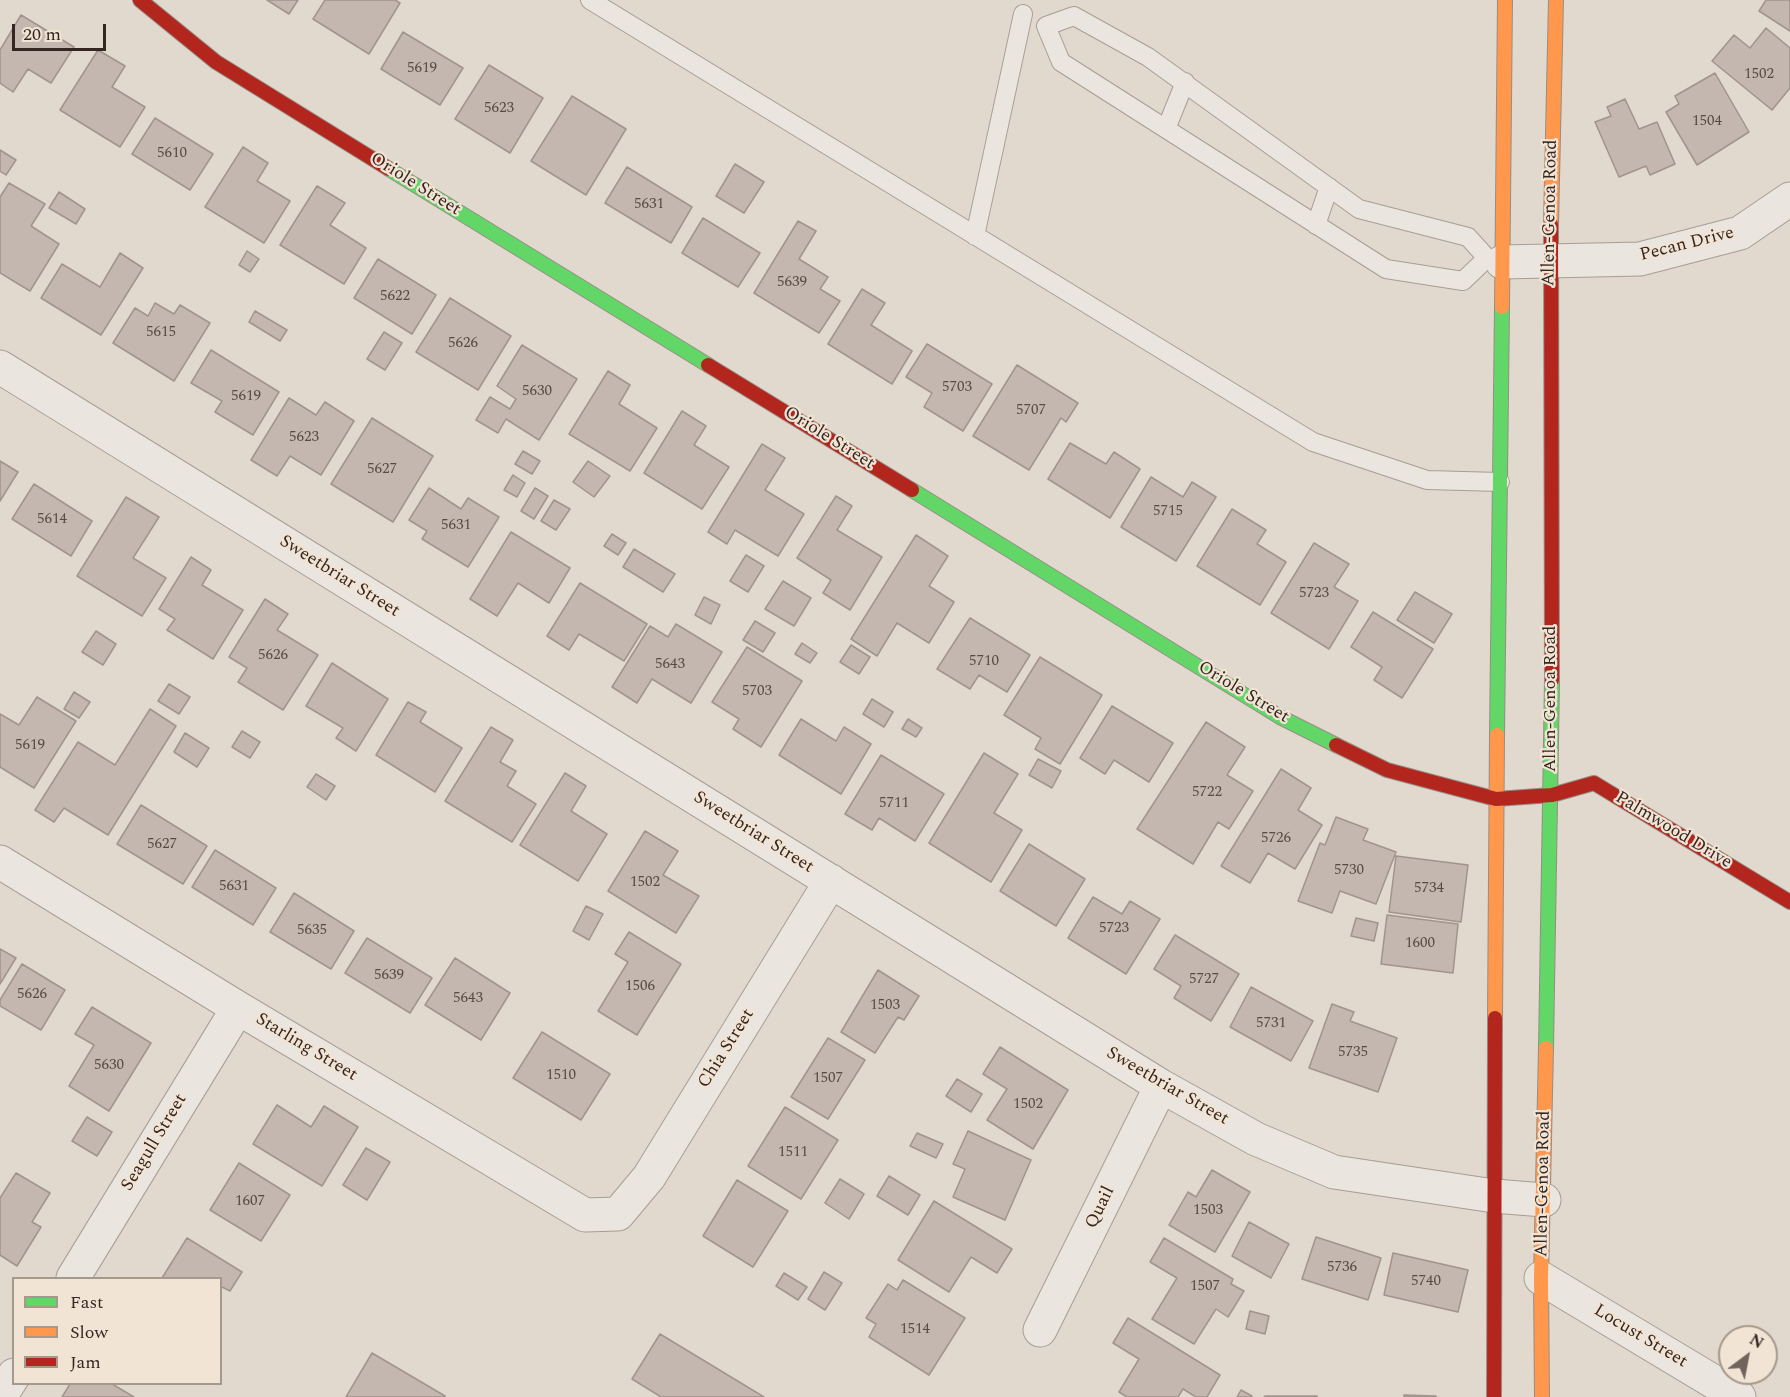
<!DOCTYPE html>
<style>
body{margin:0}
#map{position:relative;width:1790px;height:1397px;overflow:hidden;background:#e1d8ce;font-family:Spectral,serif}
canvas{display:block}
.legend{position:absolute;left:12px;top:1277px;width:210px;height:108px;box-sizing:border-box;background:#f1e4d4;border:2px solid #a5988c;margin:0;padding:8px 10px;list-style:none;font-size:18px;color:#342620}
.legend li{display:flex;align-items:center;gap:12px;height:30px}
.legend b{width:30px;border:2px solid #a5988c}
.north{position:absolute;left:1718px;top:1325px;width:60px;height:60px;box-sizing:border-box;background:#f1e4d4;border:2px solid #a5988c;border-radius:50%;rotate:32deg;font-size:16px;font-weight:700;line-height:24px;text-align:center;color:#342620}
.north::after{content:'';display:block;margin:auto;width:21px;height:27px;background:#71645d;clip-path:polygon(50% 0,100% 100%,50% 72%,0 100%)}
.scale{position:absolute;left:12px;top:24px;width:94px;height:27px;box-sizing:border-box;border:3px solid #342620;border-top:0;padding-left:8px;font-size:18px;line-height:21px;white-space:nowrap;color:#342620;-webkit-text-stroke:4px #f1e4d4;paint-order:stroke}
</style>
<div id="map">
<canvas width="1790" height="1397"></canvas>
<ul class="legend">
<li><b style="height:8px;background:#63d668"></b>Fast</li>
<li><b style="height:8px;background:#ff974d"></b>Slow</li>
<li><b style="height:8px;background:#b3261e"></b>Jam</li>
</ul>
<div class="north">N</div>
<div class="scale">20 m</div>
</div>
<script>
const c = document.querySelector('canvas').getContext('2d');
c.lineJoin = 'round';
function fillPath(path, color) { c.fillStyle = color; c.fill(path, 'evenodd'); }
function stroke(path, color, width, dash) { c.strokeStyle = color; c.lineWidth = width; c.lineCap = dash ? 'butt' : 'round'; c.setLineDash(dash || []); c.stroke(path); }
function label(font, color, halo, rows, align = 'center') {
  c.font = font + ' Spectral,serif'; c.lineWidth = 4.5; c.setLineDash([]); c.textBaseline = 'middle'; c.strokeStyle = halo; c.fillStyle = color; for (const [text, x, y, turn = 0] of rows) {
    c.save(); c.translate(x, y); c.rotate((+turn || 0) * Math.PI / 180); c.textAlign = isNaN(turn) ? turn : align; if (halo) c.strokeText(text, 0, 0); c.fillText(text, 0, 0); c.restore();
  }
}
const building = new Path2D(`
 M267 0H298L289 14Z
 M325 0H395L400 3 369 54 313 19Z
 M1766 0H1790V31L1759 11Z
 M21 15 74 47 51 83 28 69 13 92 0 83V50Z
 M1766 28 1790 48V88L1772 110 1712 61 1734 35 1750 48Z
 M403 32 463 68 440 105 381 69Z
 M98 50 125 66 112 87 145 107 120 147 60 110Z
 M489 65 543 98 510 153 455 119Z
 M1715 73 1749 132 1697 165 1666 112 1679 104 1675 96Z
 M572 96 626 129 586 195 531 161Z
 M1625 99 1639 129 1657 122 1675 164 1650 175 1646 166 1619 177 1595 122 1611 116 1607 107Z
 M155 118 213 154 190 190 132 154Z
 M243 147 268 163 257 181 290 201 264 243 205 207Z
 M0 150 16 160 6 175 0 171Z
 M735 164 764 182 744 213 716 196Z
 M627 167 692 207 671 243 605 203Z
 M9 183 45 204 31 226 59 244 30 291 0 273V197Z
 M317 186 345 203 330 225 366 248 344 284 280 245Z
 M59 192 85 209 76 224 49 208Z
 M703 218 760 253 738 287 682 253Z
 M798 221 816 231 799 259 828 277 820 289 840 301 819 333 754 293Z
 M247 251 259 259 250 272 239 265Z
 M120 253 143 268 101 335 41 298 62 264 100 287Z
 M378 259 436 295 412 334 354 298Z
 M862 289 885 303 871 325 912 351 892 384 828 344Z
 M450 298 511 336 478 390 416 352Z
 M155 303 174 314 180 305 210 323 174 381 113 343 135 308 148 316Z
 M255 311 287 330 280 341 249 322Z
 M384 332 402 343 385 370 367 359Z
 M927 344 992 384 963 431 924 407 932 393 906 377Z
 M522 345 577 379 539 440 506 419 498 433 476 420 490 397 510 409 516 399 497 386Z
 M211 350 279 392 253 435 215 412 222 401 191 383Z
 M1017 365 1078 403 1066 422 1061 418 1029 470 973 436Z
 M608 371 630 385 619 404 657 428 630 471 569 434Z
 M289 398 316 415 325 402 354 421 321 475 290 456 277 476 251 460Z
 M682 411 706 426 694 445 729 467 702 509 644 473Z
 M372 418 433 456 393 522 331 484Z
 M1070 443 1106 464 1114 452 1140 469 1110 518 1048 479Z
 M762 444 785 458 765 490 804 514 778 556 735 530 727 544 708 532Z
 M523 451 540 461 532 474 515 464Z
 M0 461 18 472 0 501Z
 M588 461 610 476 594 497 573 482Z
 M513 475 525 483 517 497 504 490Z
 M1151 477 1183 497 1192 482 1216 497 1176 561 1121 527Z
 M34 484 92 521 71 556 12 519Z
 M429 488 461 509 468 498 499 517 468 567 422 539 427 531 409 520Z
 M535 488 548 496 534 519 521 511Z
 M836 496 852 506 837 530 882 557 850 610 823 593 831 580 797 558Z
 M126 497 159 517 133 558 166 578 142 616 77 576Z
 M554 500 570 509 556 530 541 521Z
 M1232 509 1266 530 1257 544 1286 562 1260 605 1197 566Z
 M511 532 570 568 549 603 518 583 497 616 470 599Z
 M612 534 626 543 618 555 604 546Z
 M916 535 948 556 929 586 954 602 929 643 897 623 877 656 851 639Z
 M1314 543 1349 564 1334 587 1358 601 1329 649 1271 613Z
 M634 549 675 574 663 592 623 567Z
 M746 555 764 566 748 592 730 581Z
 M191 557 211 570 202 585 243 610 213 659 167 630 175 619 159 609Z
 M783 581 811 598 794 626 765 609Z
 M580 583 647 624 624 661 579 634 569 650 547 636Z
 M1415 592 1452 614 1434 643 1397 620Z
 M704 597 720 605 711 624 695 615Z
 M265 599 288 614 277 630 318 655 283 710 238 682 247 668 229 657Z
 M1373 612 1433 649 1402 698 1374 680 1382 667 1351 647Z
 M970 618 1030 655 1007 692 979 675 970 689 937 669Z
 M755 621 775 633 763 652 743 640Z
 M676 624 722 652 691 703 652 679 637 703 612 687 650 626 668 637Z
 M96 631 116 644 103 665 82 652Z
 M802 643 817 653 810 663 795 654Z
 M851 645 870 657 859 674 840 662Z
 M747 647 802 681 761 747 733 729 739 719 712 702Z
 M1040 657 1102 695 1060 764 1035 749 1041 738 1004 715Z
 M332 663 388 699 356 751 336 738 343 728 306 706Z
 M169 684 190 697 179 714 158 701Z
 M74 692 90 702 79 718 64 709Z
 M37 697 76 721 34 788 0 767V714L19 725Z
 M872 699 893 712 884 727 863 714Z
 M408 702 426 712 420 722 462 748 435 792 376 755Z
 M1112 706 1173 743 1149 782 1114 760 1105 774 1080 758Z
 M150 709 176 726 108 835 64 808 54 822 35 810 78 742 115 765Z
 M801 719 836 741 844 727 871 744 841 794 779 755Z
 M908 719 922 728 916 737 902 729Z
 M1206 722 1245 747 1227 775 1253 791 1229 829 1218 822 1193 864 1137 829Z
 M491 727 513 740 500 762 516 771 507 786 536 804 512 842 445 801Z
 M242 731 260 742 250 758 232 747Z
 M185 733 209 748 197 767 174 752Z
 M984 753 1018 774 994 813 1022 830 991 882 929 843Z
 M881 755 944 794 915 841 879 818 872 830 845 814Z
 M1038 759 1061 771 1052 788 1029 775Z
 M1281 769 1311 788 1298 810 1322 825 1295 869 1268 853 1250 883 1221 866Z
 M565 773 586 786 571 811 607 834 578 881 520 845Z
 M316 774 335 786 326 800 307 787Z
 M141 805 207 846 183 884 117 844Z
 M1336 817 1368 829 1363 840 1396 852 1376 904 1340 891 1332 913 1298 901 1320 843 1325 845Z
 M645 831 678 851 663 875 699 896 676 933 608 891Z
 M1029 844 1085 879 1056 926 1000 891Z
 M215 850 276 888 253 925 192 887Z
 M1396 856 1468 865 1461 922 1389 912Z
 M294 893 354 931 331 969 270 932Z
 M1093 897 1122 914 1130 901 1160 919 1126 974 1068 938Z
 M586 906 603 914 589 940 573 931Z
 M1387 915 1458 924 1453 973 1381 964Z
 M1356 918 1378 923 1374 941 1351 936Z
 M629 932 681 964 637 1035 598 1011 628 962 615 954Z
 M1175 935 1239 974 1211 1021 1174 998 1181 986 1154 969Z
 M367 938 432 978 410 1013 345 973Z
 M0 949 16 958 0 984Z
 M455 958 510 993 481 1040 425 1005Z
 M22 964 65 990 41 1030 0 1006V1000Z
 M878 970 919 996 904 1020 898 1017 875 1053 841 1032Z
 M1251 987 1313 1021 1291 1061 1230 1027Z
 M1332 1004 1354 1012 1350 1021 1397 1038 1378 1092 1309 1068Z
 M92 1007 151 1043 109 1111 69 1086 94 1045 75 1034Z
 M542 1032 610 1074 581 1120 513 1078Z
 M828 1038 865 1060 828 1119 791 1097Z
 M1000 1047 1068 1090 1033 1149 987 1120 1007 1089 983 1074Z
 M957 1079 982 1094 971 1112 946 1096Z
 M277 1105 311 1127 324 1106 358 1127 322 1186 253 1144Z
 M785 1107 838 1140 801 1199 748 1166Z
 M87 1117 112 1132 97 1156 72 1141Z
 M968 1131 1031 1160 1005 1220 953 1197 965 1169 953 1164Z
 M917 1133 943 1144 936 1158 910 1146Z
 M366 1148 390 1162 367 1200 343 1185Z
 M239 1163 290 1195 261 1241 210 1210Z
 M1212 1170 1250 1192 1215 1252 1169 1225 1188 1192 1196 1197Z
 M16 1173 50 1193 32 1222 41 1227 17 1266 0 1255V1198Z
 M889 1176 920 1195 908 1215 877 1196Z
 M840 1179 864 1194 849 1219 825 1203Z
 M737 1180 788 1211 753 1267 703 1236Z
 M934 1201 1012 1249 997 1273 971 1257 949 1292 898 1260Z
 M1249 1222 1289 1244 1271 1278 1232 1256Z
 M1316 1237 1381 1258 1368 1300 1302 1279Z
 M187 1238 242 1272 230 1291 220 1286V1278H162Z
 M1164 1238 1233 1279 1231 1284 1244 1291 1228 1317 1216 1309 1194 1344 1152 1319 1177 1278 1150 1262Z
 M1393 1253 1468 1270 1458 1312 1384 1295Z
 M824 1272 842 1283 825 1310 808 1299Z
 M784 1273 807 1287 798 1300 776 1286Z
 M903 1280 965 1318 929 1375 869 1337 876 1324 866 1318 888 1284 897 1290Z
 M1250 1311 1269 1316 1265 1334 1246 1329Z
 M1128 1318 1220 1375 1207 1397H1196L1183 1389 1178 1397H1127L1119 1392 1139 1359 1113 1343Z
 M660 1334 764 1397H661L632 1379Z
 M372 1353 445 1396V1397H346Z
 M70 1384H112L134 1397H62Z
 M1241 1390 1252 1396 1251 1397H1237Z
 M1404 1395 1436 1396V1397H1404Z
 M1265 1396H1317V1397H1264Z`);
fillPath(building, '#c4b7af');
stroke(building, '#a1948d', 1.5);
const lane = new Path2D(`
 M590 0 1313 442 1427 480 1500 482
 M1166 129 1185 82
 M1316 225 1329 187
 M975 236 1023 14
 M1487 258 1463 281 1386 269 1061 62 1046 26 1074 16 1148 57 1359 209 1468 237 1487 258 1502 262`);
const street = new Path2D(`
 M1502 262 1640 259 1740 233 1790 199
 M0 367 1161 1086 1256 1139 1334 1172 1494 1196 1544 1200
 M0 862 238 1008 585 1215 618 1214 649 1177 831 881
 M73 1278 238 1008
 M1541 1278 1739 1397
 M1040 1330 1161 1086
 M0 1397 14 1375`);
const fast = new Path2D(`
 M389 169 708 365
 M912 490 1280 717 1336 745
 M1497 735 1502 307
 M1546 1048 1552 680`);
const slow = new Path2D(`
 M1551 224 1556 0
 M1502 307 1505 0
 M1495 1018 1497 735
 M1542 1397 1541 1278 1546 1048`);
const jam = new Path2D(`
 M140 0 216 62 389 169
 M1551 224 1552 680
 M708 365 912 490
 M1336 745 1387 770 1496 799 1552 795 1594 783 1790 902
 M1494 1397 1495 1018`);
stroke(lane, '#a69e97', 20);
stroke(street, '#a69e97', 35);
stroke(fast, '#968e86', 16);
stroke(slow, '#968e86', 16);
stroke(jam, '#968e86', 16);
stroke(lane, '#eae5de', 18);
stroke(street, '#eae5de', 33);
stroke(fast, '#63d668', 14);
stroke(slow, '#ff974d', 14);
stroke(jam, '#b3261e', 14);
label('15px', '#584a44', null, [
 ["5619",422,69],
 ["1502",1759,75],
 ["5623",499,109],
 ["1504",1707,122],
 ["5610",172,154],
 ["5631",649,205],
 ["5639",792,283],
 ["5622",395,297],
 ["5615",161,333],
 ["5626",463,344],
 ["5703",957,388],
 ["5630",537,392],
 ["5619",246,397],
 ["5707",1031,411],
 ["5623",304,438],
 ["5627",382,470],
 ["5715",1168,512],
 ["5614",52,520],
 ["5631",456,526],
 ["5723",1314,594],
 ["5626",273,656],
 ["5710",984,662],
 ["5643",670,665],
 ["5703",757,692],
 ["5619",30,746],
 ["5722",1207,793],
 ["5711",894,804],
 ["5726",1276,839],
 ["5627",162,845],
 ["5730",1349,871],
 ["1502",645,883],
 ["5631",234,887],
 ["5734",1429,889],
 ["5723",1114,929],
 ["5635",312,931],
 ["1600",1420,944],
 ["5639",389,976],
 ["5727",1204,980],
 ["1506",640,987],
 ["5626",32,995],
 ["5643",468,999],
 ["1503",885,1006],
 ["5731",1271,1024],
 ["5735",1353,1053],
 ["5630",109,1066],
 ["1510",561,1076],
 ["1507",828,1079],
 ["1502",1028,1105],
 ["1511",793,1153],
 ["1607",250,1202],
 ["1503",1208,1211],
 ["5736",1342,1268],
 ["5740",1426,1282],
 ["1507",1205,1287],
 ["1514",915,1330]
]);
label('18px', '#342620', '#f1e4d4', [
 ["Oriole Street",415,185,32],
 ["Allen-Genoa Road",1551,213,-89],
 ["Pecan Drive",1687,245,-14],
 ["Oriole Street",829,439,32],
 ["Sweetbriar Street",339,577,32],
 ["Oriole Street",1243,693,31],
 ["Allen-Genoa Road",1551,699,-90],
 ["Palmwood Drive",1673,831,31],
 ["Sweetbriar Street",753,833,32],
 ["Starling Street",306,1048,31],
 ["Chia Street",727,1049,-58],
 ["Sweetbriar Street",1167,1087,30],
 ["Seagull Street",155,1143,-59],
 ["Allen-Genoa Road",1544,1184,-89],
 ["Quail",1101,1208,-64],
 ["Locust Street",1640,1337,31]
]);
</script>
